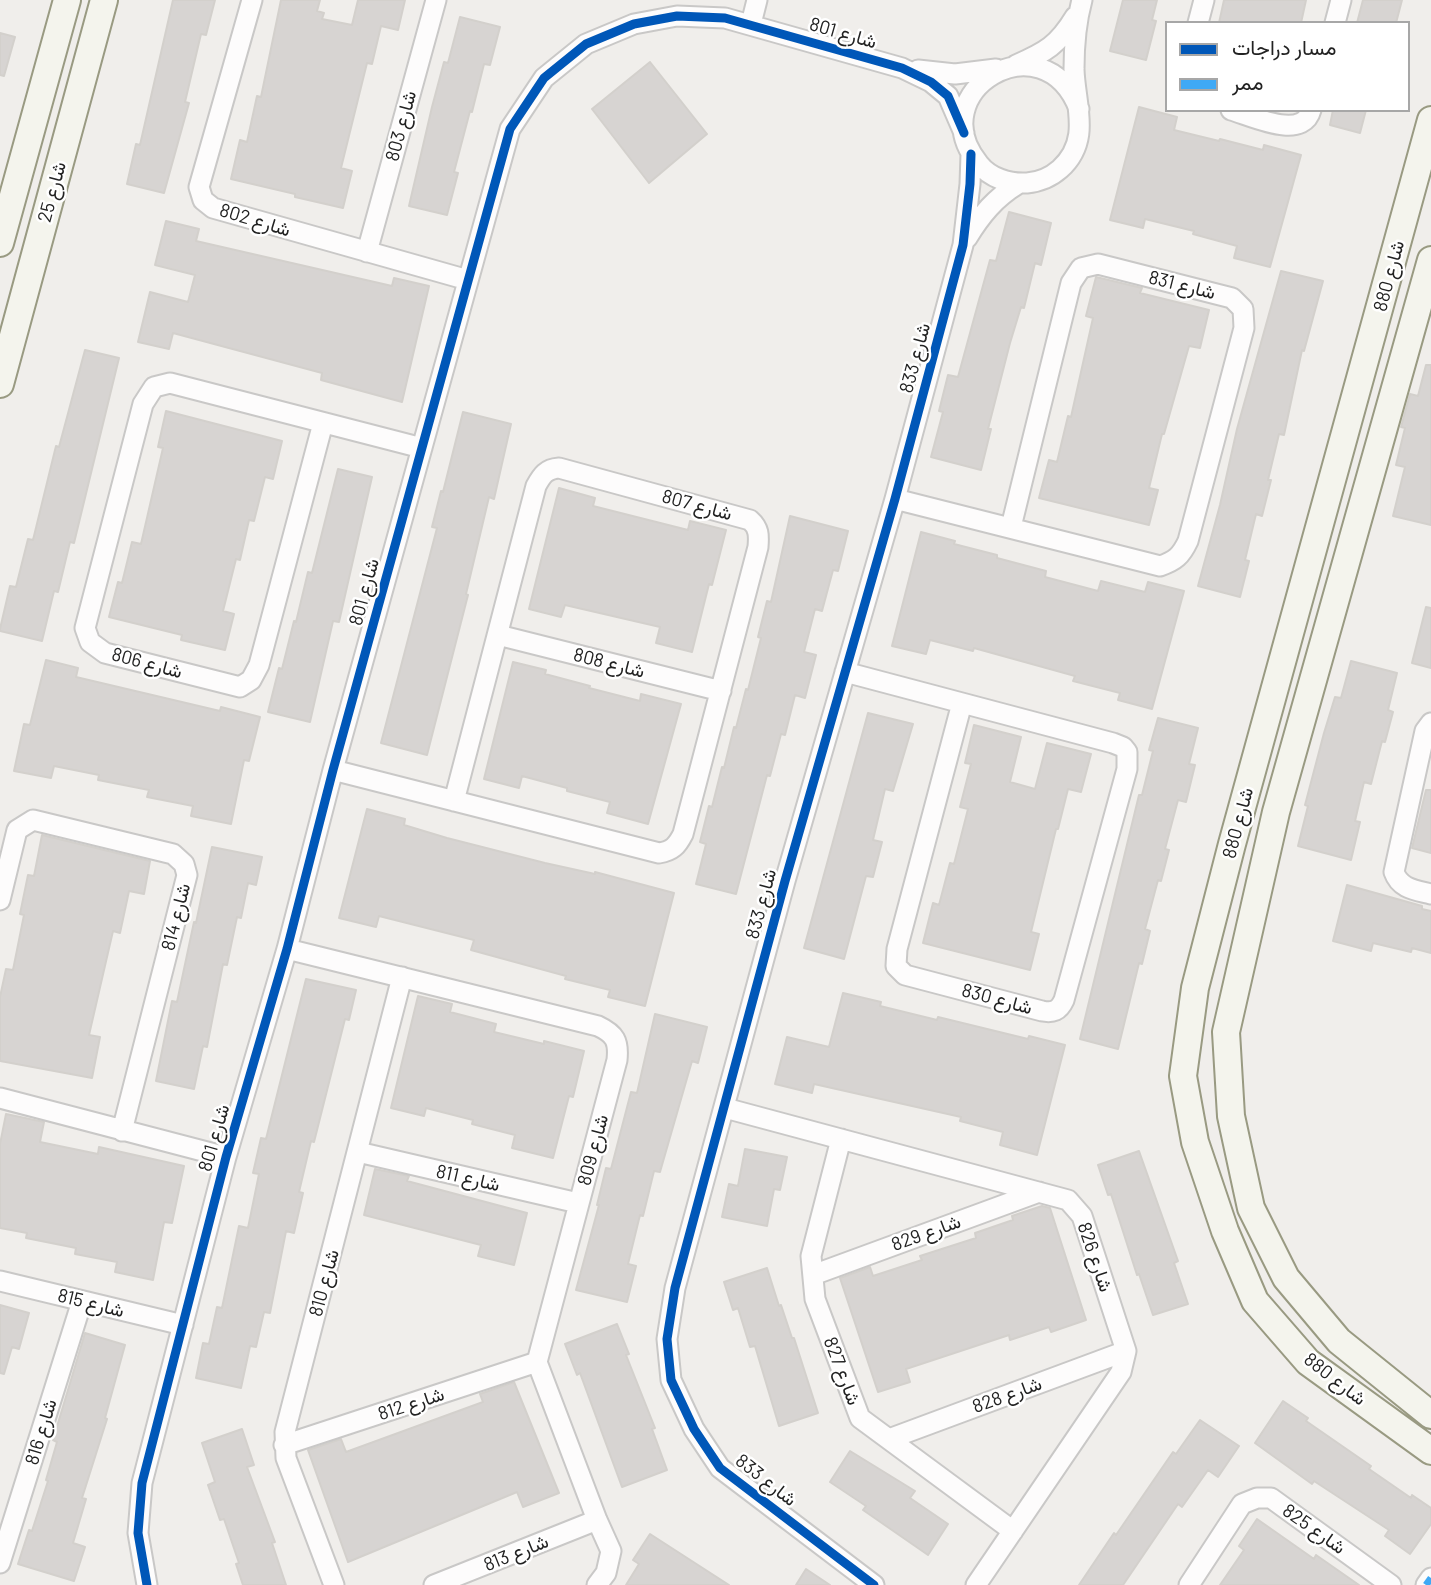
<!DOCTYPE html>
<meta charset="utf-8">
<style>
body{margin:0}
#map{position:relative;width:1431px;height:1585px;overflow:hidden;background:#f0eeeb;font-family:Barlow,Vazirmatn,sans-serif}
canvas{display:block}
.legend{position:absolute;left:1165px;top:21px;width:245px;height:91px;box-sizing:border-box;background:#fff;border:2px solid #a7a7a7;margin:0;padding:9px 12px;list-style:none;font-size:21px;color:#222}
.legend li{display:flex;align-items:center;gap:14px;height:35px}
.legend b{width:35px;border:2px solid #a7a7a7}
</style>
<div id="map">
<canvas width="1431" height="1585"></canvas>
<ul class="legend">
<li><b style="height:9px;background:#0057b8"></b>مسار دراجات</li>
<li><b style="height:9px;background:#3fa9f5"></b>ممر</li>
</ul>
</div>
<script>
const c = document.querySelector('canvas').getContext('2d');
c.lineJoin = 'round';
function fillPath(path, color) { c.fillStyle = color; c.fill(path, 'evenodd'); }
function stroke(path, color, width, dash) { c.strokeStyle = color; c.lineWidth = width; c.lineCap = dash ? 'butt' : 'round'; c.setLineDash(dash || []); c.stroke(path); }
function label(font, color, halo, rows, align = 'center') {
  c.font = font + ' Barlow,Vazirmatn,sans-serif'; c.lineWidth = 5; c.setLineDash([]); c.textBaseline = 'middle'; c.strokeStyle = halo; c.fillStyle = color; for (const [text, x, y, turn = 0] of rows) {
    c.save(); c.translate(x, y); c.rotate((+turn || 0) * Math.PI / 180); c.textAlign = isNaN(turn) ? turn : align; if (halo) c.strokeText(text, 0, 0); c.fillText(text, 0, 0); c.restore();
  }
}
const building = new Path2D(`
 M173 0H215L206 35 201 34 185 102 189 103 164 193 127 184 136 144 140 145Z
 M281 0H320L317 11 324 13 322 19 352 25 358 0H405L398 30 381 26 372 64 367 63 341 168 352 171 343 208 295 197V194L231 179 240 140 247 142 257 96 261 97Z
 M1123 0H1157L1152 20 1156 21 1146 60 1110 51Z
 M1224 0H1306L1301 23H1219Z
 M1363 0H1402L1396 23H1357Z
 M460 17 500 27 490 65 484 64 472 112 470 111 454 172 458 173 447 215 409 206 432 107 444 62 448 63Z
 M0 33 15 37 4 76 0 75Z
 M650 62 707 134 649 183 592 109Z
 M1139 107 1177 117 1174 130 1219 141 1220 139 1263 150 1264 145 1301 155 1270 267 1234 258 1237 246 1193 234 1194 231 1145 219 1143 228 1110 220Z
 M1333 110H1366L1360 133 1330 125Z
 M1009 212 1051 223 1041 265 1035 263 1024 308 1021 307 1010 343 988 429H991L981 470 931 457 943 412 939 411 948 375 958 377 990 260 996 261Z
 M166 221 199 229 196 241 392 286 394 278 429 286 402 402 321 380 322 373 173 333 169 349 138 342 150 292 188 302 195 275 155 265Z
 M1281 271 1323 281 1304 351 1302 350 1284 435 1279 434 1268 480H1271L1262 516 1256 514 1245 560 1249 561 1240 597 1198 586 1220 505 1237 429Z
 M1096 277 1142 288 1140 293 1209 310 1200 348 1189 346 1164 434H1162L1149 488 1158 490 1149 525 1039 498 1049 460 1057 462 1068 416 1071 417 1093 318 1086 316Z
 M85 350 119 358 74 543 70 542 58 592 54 591 42 641 0 631V629L10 586 16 587 28 539 33 540 56 446 59 447Z
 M1426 365H1431V525L1393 516 1405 467 1396 465 1405 428 1401 427 1410 394 1418 396Z
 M166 411 282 441 273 479 265 477 254 521 249 520 240 560 236 559 223 611 234 614 225 650 181 640 182 635 109 617 118 582 122 583 132 542 141 544 163 448 158 447Z
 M463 412 511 424 494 499 489 497 466 594 468 595 427 755 381 743 437 528 432 527 441 491 443 492Z
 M338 469 372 477 339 622 333 621 310 722 268 712 279 668 282 669 294 621 296 622 308 572 312 573Z
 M559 488 595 498 593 506 688 530 690 521 726 530 712 585 709 584 692 652 656 643 660 627 565 605 561 617 529 609Z
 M790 516 848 531 838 571 833 570 822 611 815 609 804 652 816 655 805 698 795 695 785 735 781 734 770 776 767 775 736 894 696 884 706 844 700 842 709 806 712 807 722 767 724 768 734 727 736 728 746 689 748 690 761 638 758 637 767 601 771 602Z
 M921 532 955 541 954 544 997 555V558L1046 571 1045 577 1098 591 1101 581 1145 592 1148 582 1184 591 1152 709 1118 700 1120 693 1073 681 1075 676 974 648 973 651 930 640 926 654 892 646Z
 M1426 607 1431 608V668L1412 663Z
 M46 660 78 668 76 677 220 711 221 707 260 717 249 761 244 760 231 824 191 816 193 806 147 797 149 790 98 780 99 775 54 766 51 778 14 771 24 724 30 725Z
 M1351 661 1397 673 1388 710 1393 712 1385 742 1382 741 1371 784 1364 782 1355 821 1360 822 1351 860 1298 846 1308 806 1305 805 1324 733 1335 697 1341 698Z
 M513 662 546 670 545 674 590 686 589 688 640 701 641 694 681 704 648 824 607 813 610 802 567 791V788L522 776 519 788 484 779Z
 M868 713 913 724 893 791 885 789 873 840 882 842 873 877 866 876 844 959 804 948Z
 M1158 718 1198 728 1189 764 1195 765 1186 802 1178 800 1165 849 1169 850 1161 881 1158 880 1145 929 1150 931 1142 964 1139 963 1118 1049 1080 1039 1139 795H1142L1153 751 1149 750Z
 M974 725 1021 737 1010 782 1035 789 1047 743 1091 754 1081 792 1068 789 1058 829H1056L1031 932 1039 934 1030 970 923 943 933 903 939 905 950 863 954 864 968 809 960 807 971 764 965 763Z
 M1426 790H1431V853L1412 848Z
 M367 809 405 819 404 825 447 838 545 863 595 874V872L674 893 645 1006 608 997 610 990 565 979 566 976 471 950 474 940 379 916 376 927 339 918Z
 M42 835 150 861 144 894 129 891 120 933 113 931 89 1035 100 1037 92 1078 0 1061V997L6 969 13 970 24 915 20 914 28 875 34 876Z
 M212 847 262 857 256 885 248 883 241 918 237 917 227 965 223 964 207 1047 203 1046 194 1089 156 1081 172 1001 177 1002 194 922 196 923Z
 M1347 885 1422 906V909L1431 911V953L1412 948 1411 952 1373 943 1371 951 1333 941Z
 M306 979 356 990 349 1020 345 1019 314 1142 311 1141 299 1192 303 1193 294 1233 286 1231 270 1313 264 1312 256 1347 250 1346 241 1388 196 1378 203 1343 209 1344 217 1307 222 1308 239 1226 248 1228 259 1174 253 1173 261 1138 266 1139Z
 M843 993 881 1002 880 1006 937 1020 938 1017 1028 1039 1029 1036 1065 1045 1037 1155 1000 1145 1003 1132 960 1121 961 1117 814 1084 812 1093 775 1084 787 1037 829 1047Z
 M418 996 452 1004 450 1012 496 1024 494 1032 544 1044V1041L584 1051 573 1097 569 1096 553 1158 512 1148 515 1135 472 1124 473 1120 426 1108 424 1116 391 1108Z
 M655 1014 707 1027 698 1063 692 1061 660 1172 654 1171 643 1216 640 1215 628 1264 636 1266 627 1302 576 1290 599 1205H597L606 1168 611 1169 631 1092 637 1093Z
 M6 1114 44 1122 40 1142 98 1154 99 1147 184 1166 172 1223 164 1222 153 1280 115 1272 117 1262 75 1254 76 1248 26 1238 27 1233 0 1228V1144Z
 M745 1149 787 1157 780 1190 774 1189 767 1226 722 1217 729 1184 738 1186Z
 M1139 1151 1178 1261 1174 1263 1188 1304 1153 1315 1139 1274 1137 1275 1111 1194 1108 1195 1098 1165Z
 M375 1169 409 1176 407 1181 527 1213 514 1265 478 1256 481 1245 364 1215Z
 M1042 1206 1050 1208 1086 1320 1051 1332 1049 1327 1010 1340 1009 1335 906 1369 910 1382 878 1392 840 1278 870 1267 873 1276 922 1260 920 1256 976 1238 975 1233 1013 1220 1012 1216Z
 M767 1268 779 1306 781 1305 792 1338H794L818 1413 779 1426 755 1346 750 1347 738 1308 733 1310 724 1282Z
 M0 1305 29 1313 19 1349 12 1347 4 1374 0 1373Z
 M617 1324 629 1354 626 1355 655 1428 652 1429 667 1470 622 1487 580 1373 577 1375 565 1344Z
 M85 1333 125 1345 105 1418 107 1419 82 1498 86 1499 73 1543 85 1547 74 1581 18 1564 29 1530 32 1531 48 1481 46 1480 57 1442 53 1440Z
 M514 1382 559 1493 523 1507 517 1492 348 1562 308 1450 341 1439 346 1452 483 1402 480 1394Z
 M1283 1401 1308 1418 1306 1421 1371 1466 1369 1469 1411 1498 1412 1495 1431 1508V1524L1410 1554 1385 1536 1389 1530 1314 1481 1312 1484 1255 1443Z
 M1200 1420 1239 1446 1218 1477 1208 1470 1182 1507 1178 1504 1123 1585H1079L1114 1533 1116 1535 1173 1452 1176 1454Z
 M242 1429 254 1465 247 1467 275 1542 272 1543 286 1585H243L236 1564 239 1563 224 1519 220 1520 208 1485 215 1482 202 1443Z
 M850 1451 915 1491 910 1498 948 1524 928 1555 863 1510 866 1506 830 1482Z
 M1257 1519 1314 1559 1316 1555 1359 1585H1220L1244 1550 1239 1546Z
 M650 1534 729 1585H626L639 1564 633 1560Z
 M806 1569 830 1585H796Z`);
fillPath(building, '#d7d4d2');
stroke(building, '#d3d0cc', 2);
const street = new Path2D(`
 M252 0 199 187 203 200 213 208 468 280
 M1198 23 1204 0
 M1335 23 1341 0
 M751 24 757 0
 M1016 65C1046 52 1058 45 1075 17
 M918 70 955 74 996 69
 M1079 109C1043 16 919 92 979 164 990 178 1009 184 1027 183 1039 182 1051 177 1060 169 1092 140 1075 105 1074 69 1074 45 1076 22 1082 0
 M1231 110C1252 116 1303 141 1311 110
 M967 238C981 215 995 198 1018 184
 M367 252 436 0
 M323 423 259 665 251 680 240 687 105 653 90 642 85 628 143 404 154 387 170 383 422 448
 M895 499 1160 566C1175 561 1181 556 1188 541L1244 328 1243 309 1232 298 1098 264 1081 268 1071 283 1011 527
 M498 635 721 691
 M845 672 1113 743 1123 747 1127 752V769L1064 1000C1059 1011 1053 1013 1042 1011L905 975 896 966 897 949 962 703
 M1431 723 1425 731 1394 872C1400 889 1415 890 1431 894
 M333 770 659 853C672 851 677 846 683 834L758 547C759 535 759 528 750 520L559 468C546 469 542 475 536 486L454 801
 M0 900 17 830 33 820 173 854 184 864 187 875 122 1131
 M287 949 598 1026C615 1034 619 1041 617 1060L537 1362 597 1520 611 1551 606 1573 597 1585
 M0 1098 226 1157
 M725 1108 1068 1200 1082 1216 1126 1351 1121 1372 976 1585
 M841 1139 811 1256 815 1299 860 1418 1013 1531
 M358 1152 578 1203
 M813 1275 1039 1192
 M0 1281 183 1325
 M889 1439 1126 1351
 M284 1445 537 1362
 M0 1563 82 1301
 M147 1585 138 1533 142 1483 226 1157 287 949 333 770 510 129 544 78 586 44 634 24 677 16 725 18 902 68 931 82 948 96 964 133
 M334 1585 286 1458 285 1432 402 977
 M434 1585 597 1520
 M874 1585 720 1468 694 1429 671 1380 667 1339 675 1288 785 881 895 499 963 245 970 184 971 154
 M1189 1585 1242 1504 1257 1498H1271L1391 1585
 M1426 1585 1431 1578`);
const secondary = new Path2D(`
 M1431 120 1232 844 1195 988 1183 1076 1195 1142 1225 1231 1255 1301 1308 1362 1431 1451
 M0 243 67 0
 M1431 260 1276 812 1226 1032 1231 1116 1251 1208 1286 1278 1339 1341 1431 1415
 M0 384 104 0`);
stroke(street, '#c9c8c7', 23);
stroke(secondary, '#999a82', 30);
stroke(street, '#fdfcfc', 19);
stroke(secondary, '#f4f4ed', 26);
stroke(new Path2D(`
 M1426 1585 1431 1578`), '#3fa9f5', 7, [14, 7]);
stroke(new Path2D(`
 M147 1585 138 1533 142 1483 226 1157 287 949 333 770 510 129 544 78 586 44 634 24 677 16 725 18 902 68 931 82 948 96 964 133
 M874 1585 720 1468 694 1429 671 1380 667 1339 675 1288 785 881 895 499 963 245 970 184 971 154`), '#0057b8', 9);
label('19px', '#222', '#fff', [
 ["شارع 801",843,33,16],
 ["شارع 803",401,126,-75],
 ["شارع 25",52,192,-75],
 ["شارع 802",255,220,17],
 ["شارع 880",1389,276,-75],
 ["شارع 831",1182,285,14],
 ["شارع 833",915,358,-75],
 ["شارع 807",697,505,15],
 ["شارع 801",364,592,-75],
 ["شارع 806",147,663,15],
 ["شارع 808",609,663,14],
 ["شارع 880",1238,823,-75],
 ["شارع 833",761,904,-75],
 ["شارع 814",176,917,-76],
 ["شارع 830",997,999,15],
 ["شارع 801",214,1138,-74],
 ["شارع 809",593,1150,-75],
 ["شارع 811",468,1178,13],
 ["شارع 829",926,1233,-20],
 ["شارع 826",1095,1257,71],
 ["شارع 810",324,1283,-75],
 ["شارع 815",91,1303,14],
 ["شارع 827",842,1371,69],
 ["شارع 880",1335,1379,38],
 ["شارع 828",1007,1395,-20],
 ["شارع 812",411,1404,-18],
 ["شارع 816",41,1432,-73],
 ["شارع 833",766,1480,38],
 ["شارع 825",1314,1529,35],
 ["شارع 813",516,1553,-22]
]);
</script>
